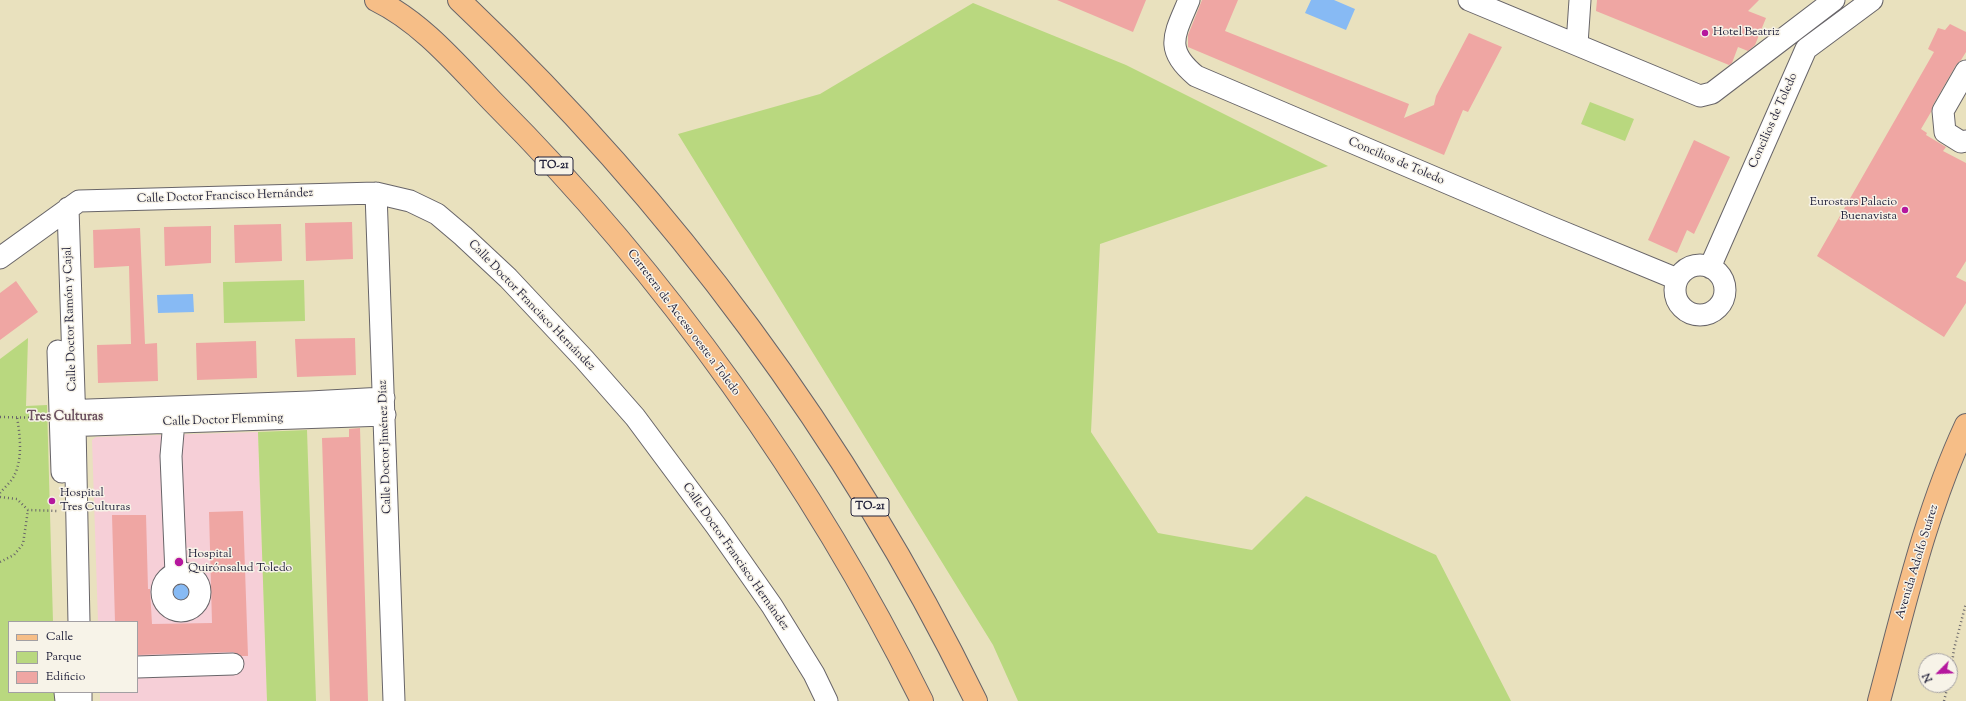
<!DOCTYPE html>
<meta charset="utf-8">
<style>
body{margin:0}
#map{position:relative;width:1966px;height:701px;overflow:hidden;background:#e9e1be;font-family:"Sorts Mill Goudy",serif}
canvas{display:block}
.legend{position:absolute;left:8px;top:621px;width:130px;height:72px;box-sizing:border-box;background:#f7f3e8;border:1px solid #a29fa3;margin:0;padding:5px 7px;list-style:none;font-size:12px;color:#22223b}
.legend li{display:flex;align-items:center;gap:8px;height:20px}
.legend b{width:20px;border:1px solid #a29fa3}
.north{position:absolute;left:1918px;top:653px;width:40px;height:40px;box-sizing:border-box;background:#f7f3e8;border:1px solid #a29fa3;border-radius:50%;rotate:246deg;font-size:11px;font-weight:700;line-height:16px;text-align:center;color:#22223b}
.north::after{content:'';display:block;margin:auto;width:14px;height:18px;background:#b5179e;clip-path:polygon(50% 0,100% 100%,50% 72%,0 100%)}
</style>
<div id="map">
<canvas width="1966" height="701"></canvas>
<ul class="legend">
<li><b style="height:5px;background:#f6be87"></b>Calle</li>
<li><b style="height:11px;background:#b9d87f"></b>Parque</li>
<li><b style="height:11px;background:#efa6a3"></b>Edificio</li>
</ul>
<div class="north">N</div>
</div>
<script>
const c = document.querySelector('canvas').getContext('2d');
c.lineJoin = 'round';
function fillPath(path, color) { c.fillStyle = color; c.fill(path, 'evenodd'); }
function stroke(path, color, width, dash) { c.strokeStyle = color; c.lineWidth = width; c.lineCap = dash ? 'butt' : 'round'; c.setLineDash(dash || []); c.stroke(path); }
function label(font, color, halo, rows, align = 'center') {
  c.font = font + ' "Sorts Mill Goudy",serif'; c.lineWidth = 3; c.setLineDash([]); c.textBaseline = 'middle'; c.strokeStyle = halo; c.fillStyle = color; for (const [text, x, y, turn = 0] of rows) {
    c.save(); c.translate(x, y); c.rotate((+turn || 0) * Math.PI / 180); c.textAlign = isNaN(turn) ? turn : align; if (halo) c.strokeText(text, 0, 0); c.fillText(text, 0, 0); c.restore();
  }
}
fillPath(new Path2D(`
 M258 432 267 701H100V692H137V622H98L92 440 96 437Z`), '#f6cfd7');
fillPath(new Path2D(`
 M973 3 1126 65 1328 166 1100 244 1091 432 1158 533 1252 550 1306 496 1436 555 1511 701H1018L993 645 678 134 820 94Z
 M1590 102 1634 119 1625 141 1581 124Z
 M304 280 305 321 224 323 223 282Z
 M28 338 26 406 47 405 53 622H9V692H56V701H0V359Z
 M307 430 316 701H267L258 432Z`), '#b9d87f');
fillPath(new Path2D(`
 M1311 0H1334L1355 9 1346 30 1305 13Z
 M193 294 194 312 158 313 157 295Z
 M171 592a10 10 0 1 1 20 0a10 10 0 1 1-20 0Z`), '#87baf4');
fillPath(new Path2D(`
 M1057 0H1146L1133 32Z
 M1202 0H1238L1225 31 1409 104 1404 118 1434 105 1436 96 1469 33 1502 47 1468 112 1463 110 1444 155 1188 47V35Z
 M1597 0H1759L1748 11 1766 18 1755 45 1748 51 1738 47 1732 63 1729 65 1596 11Z
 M1950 24 1966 32V52L1961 60 1956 65 1933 105 1931 112 1921 129 1927 133 1926 135 1946 147 1943 151 1966 163V261L1956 277 1966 282V303L1944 337 1817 256 1934 52 1928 49 1938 28 1945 30Z
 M1694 140 1730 157 1694 234 1687 230 1677 253 1648 240Z
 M352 222 353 259 306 261 305 223Z
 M281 224 282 261 235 263 234 225Z
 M211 226V263L165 266 164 227Z
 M140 228 145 344 157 343 158 381 98 383 97 345 131 344 129 266 94 268 93 230Z
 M16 281 38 312 0 340V293Z
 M355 338 356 375 297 377 295 339Z
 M256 341 257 378 197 380 196 343Z
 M360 428 368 701H330L322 438 349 437V429Z
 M243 511 248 656H241L233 652 137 655V622H115L112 515H146L148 589H150L152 624 212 623 209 512Z`), '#efa6a3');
const minor = new Path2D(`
 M1189 0C1175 34 1163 49 1196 76L1546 225 1677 279
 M1469 0 1700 96 1712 93 1834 0
 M1577 44 1580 0
 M1966 71 1943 111 1945 132 1961 142 1966 141
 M376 193 394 701
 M68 208 75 425 79 622
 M0 258 79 201 376 193 410 201 437 214 463 236 508 278 584 359 635 417 716 526 772 606 814 674 827 701
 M1675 290a25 25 0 1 1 50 0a25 25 0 1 1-50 0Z
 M1711 268 1714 258 1806 49 1872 0
 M58 351 62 472
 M175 409 171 456 176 574
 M61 411 310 402 384 398
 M61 426 385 415
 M162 592a19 19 0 1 1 38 0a19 19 0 1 1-38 0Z
 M137 667 233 664
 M65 692 66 701
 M81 692V701`);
const major = new Path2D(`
 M1879 701C1904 608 1925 513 1966 425`);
const highway = new Path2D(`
 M376 0C423 23 458 66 494 103 666 275 814 483 922 701
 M459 0C671 200 848 439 976 701`);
stroke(minor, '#686569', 23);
stroke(major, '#686569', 24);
stroke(highway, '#686569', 24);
stroke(new Path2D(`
 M0 417 44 418
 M0 493C4 488 11 482 14 476 23 459 20 435 17 417
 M0 497 17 499 28 510 59 511
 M0 562 14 555 23 544 28 510
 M1950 677 1954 649 1966 603
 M1944 701 1948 685`), '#686569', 2.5, [1, 3]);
stroke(minor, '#fff', 21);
stroke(major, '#f6be87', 22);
stroke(highway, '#f6be87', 22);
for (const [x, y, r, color] of [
 [1705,33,4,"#b5179e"],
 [1905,210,4,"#b5179e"],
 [52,501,4,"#b5179e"],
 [179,562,5,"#b5179e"]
]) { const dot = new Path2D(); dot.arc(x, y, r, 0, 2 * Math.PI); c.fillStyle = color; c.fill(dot); stroke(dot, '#f7f3e8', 1.5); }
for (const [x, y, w] of [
 [554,166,38],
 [870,507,38]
]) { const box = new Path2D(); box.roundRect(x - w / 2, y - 9, w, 18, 3); c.fillStyle = '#f7f3e8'; c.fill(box); stroke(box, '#22223b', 1); }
label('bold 11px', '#22223b', null, [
 ["TO-21",554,166],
 ["TO-21",870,507]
]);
label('12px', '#22223b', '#f7f3e8', [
 ["Hotel Beatriz",1713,33],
 ["Eurostars Palacio",1897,203,"right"],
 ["Buenavista",1897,217,"right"],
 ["Hospital",60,494],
 ["Tres Culturas",60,508],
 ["Hospital",188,555],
 ["Quirónsalud Toledo",188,569]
], 'left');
label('12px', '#22223b', '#f7f3e8', [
 ["Concilios de Toledo",1774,121,-66],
 ["Concilios de Toledo",1396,162,23],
 ["Calle Doctor Francisco Hernández",225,197,-2],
 ["Calle Doctor Francisco Hernández",531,306,46],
 ["Calle Doctor Ramón y Cajal",71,319,-92],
 ["Carretera de Acceso oeste a Toledo",683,323,53],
 ["Calle Doctor Flemming",223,421,-2],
 ["Calle Doctor Jiménez Díaz",386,447,-92],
 ["Calle Doctor Francisco Hernández",735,557,55],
 ["Avenida Adolfo Suárez",1918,562,-73]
]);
label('bold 13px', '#6a505f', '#f7f3e8', [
 ["Tres Culturas",65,418]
]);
</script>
